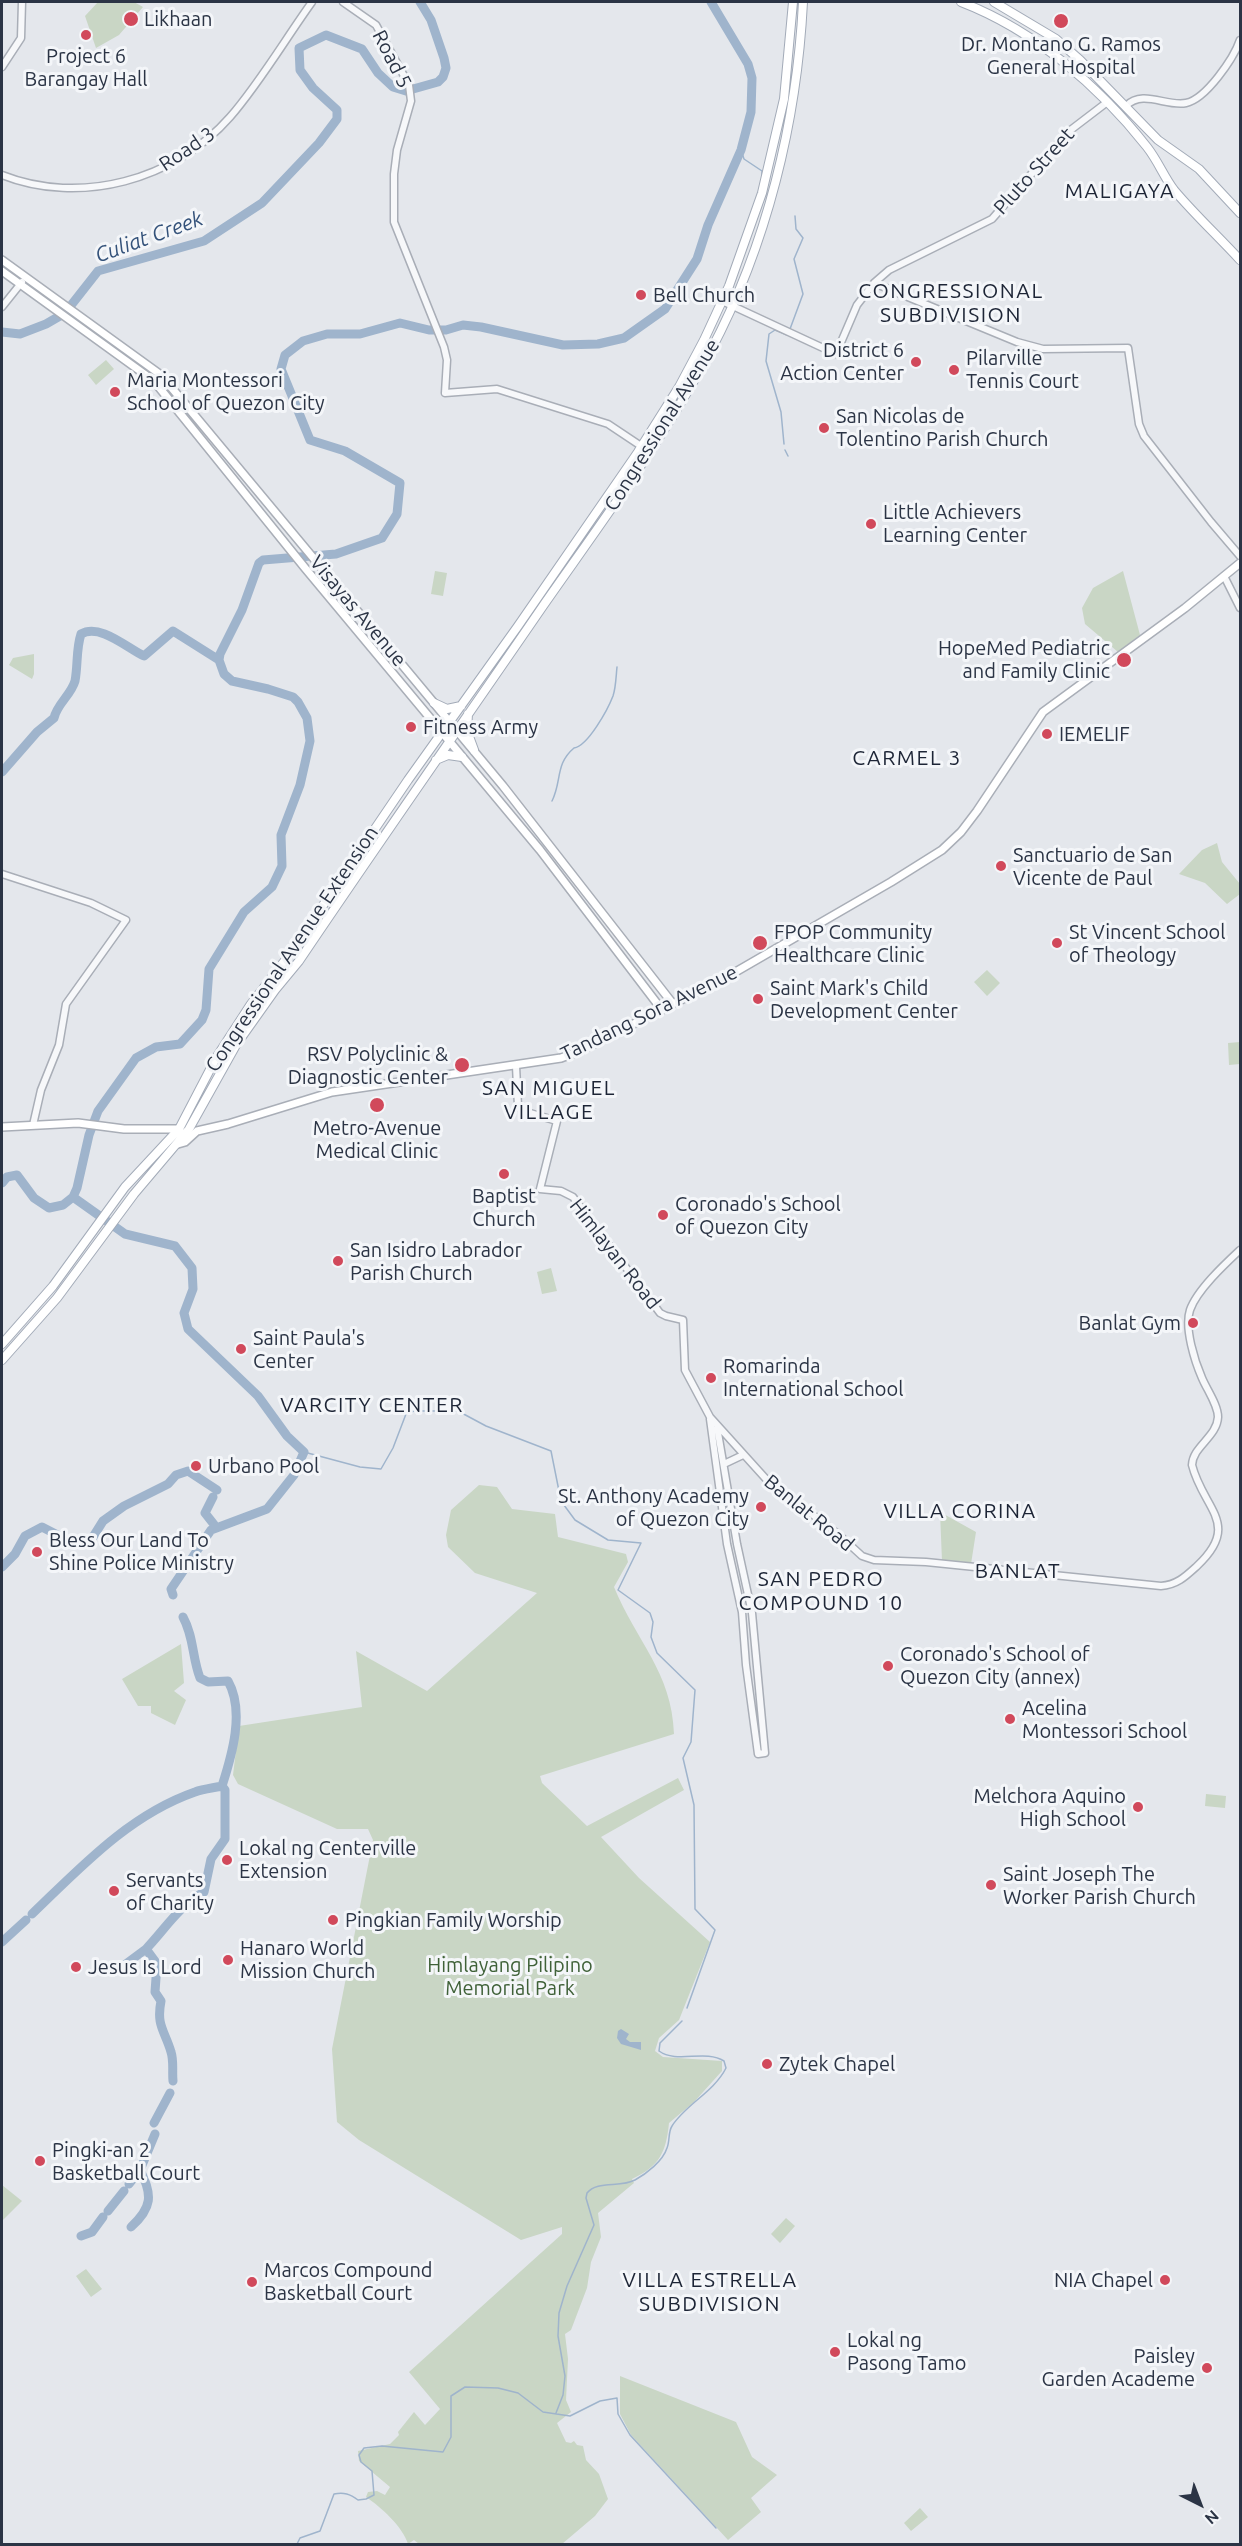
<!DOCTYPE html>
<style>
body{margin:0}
#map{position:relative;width:1242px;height:2546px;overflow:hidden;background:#e4e7ec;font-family:Ubuntu,sans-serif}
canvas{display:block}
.frame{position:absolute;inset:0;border:3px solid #2b3445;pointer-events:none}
.north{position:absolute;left:1170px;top:2474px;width:60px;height:60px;-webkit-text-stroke:4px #f4f6f9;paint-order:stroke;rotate:138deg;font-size:16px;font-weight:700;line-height:24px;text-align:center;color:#2b3445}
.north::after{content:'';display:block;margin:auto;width:21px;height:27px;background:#2b3445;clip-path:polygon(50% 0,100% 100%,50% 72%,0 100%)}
</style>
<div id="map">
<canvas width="1242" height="2546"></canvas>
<div class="frame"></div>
<div class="north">N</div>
</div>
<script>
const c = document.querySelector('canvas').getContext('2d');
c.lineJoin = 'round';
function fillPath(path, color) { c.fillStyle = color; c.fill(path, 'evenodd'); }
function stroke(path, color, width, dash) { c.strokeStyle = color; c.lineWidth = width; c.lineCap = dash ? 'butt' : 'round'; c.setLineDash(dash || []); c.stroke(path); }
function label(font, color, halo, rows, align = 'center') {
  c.font = font + ' Ubuntu,sans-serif'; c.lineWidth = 6; c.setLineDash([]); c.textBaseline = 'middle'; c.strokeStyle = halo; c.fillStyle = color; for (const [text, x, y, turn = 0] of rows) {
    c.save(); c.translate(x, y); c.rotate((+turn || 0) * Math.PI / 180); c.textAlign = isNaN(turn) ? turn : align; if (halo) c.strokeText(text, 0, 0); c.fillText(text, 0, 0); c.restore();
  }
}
fillPath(new Path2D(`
 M98 2H134L143 7 119 35 96 48 85 16Z
 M106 360 114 369 96 385 88 375Z
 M435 571 447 573 443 596 431 594Z
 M1123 571 1140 635 1118 652 1085 624 1082 608 1093 588Z
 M34 654V674L32 679 9 665 13 658Z
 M1217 843 1222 862 1240 884V894L1227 904 1205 883 1179 874 1202 850Z
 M987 970 1000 983 987 996 974 982Z
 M1240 1042V1064L1229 1065 1228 1043Z
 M551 1268 557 1291 542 1294 537 1272Z
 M479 1485 497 1487 512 1509 555 1514 558 1537 626 1554 628 1562 614 1587C636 1641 672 1672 674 1734L540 1776 542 1783 587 1826 678 1778 684 1790 601 1837 639 1878 710 1942 679 2020 659 2038 655 2051 663 2057 722 2061V2071L694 2102 669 2123C666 2152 660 2166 632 2179L634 2183 598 2213 601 2237 591 2262 587 2288 571 2330 565 2334 568 2359 566 2400 571 2412 557 2423 566 2442 571 2443 574 2441 577 2445 583 2446 586 2460 599 2474 608 2499 595 2516 562 2544H419L414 2540 408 2544C403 2527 381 2507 366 2497L368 2492 377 2491 385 2495 390 2487 359 2461 358 2451 390 2444 399 2435 398 2432 414 2412 425 2425 440 2409 409 2372 562 2234V2227L521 2240 359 2140 337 2122 332 2049 373 1840 368 1829H337L238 1784 233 1775 239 1726 362 1707 356 1651 427 1691 537 1593 475 1573 448 1547 446 1535 451 1510Z
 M940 1512 976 1532 971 1564 942 1561Z
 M181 1644 184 1683 174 1691 186 1700 175 1725 151 1713V1706H138L122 1679Z
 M1206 1794 1226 1796 1225 1808 1205 1806Z
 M2 2185 22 2201 2 2221Z
 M786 2218 795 2226 780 2243 771 2234Z
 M86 2269 102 2289 91 2297 76 2276Z
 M620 2376 736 2422 752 2457 777 2475 751 2498 761 2512 728 2540 631 2435 620 2414Z
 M920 2508 928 2517 911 2531 904 2523Z`), '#c9d6c5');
fillPath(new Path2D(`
 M621 2029 629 2034 626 2039 630 2042H641V2050L621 2044 617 2038 618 2031Z`), '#9fb4cc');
stroke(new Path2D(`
 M741 150 744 159 762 171V177
 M790 329 803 294 794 259 803 238 796 229 795 216
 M784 444 781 412 766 361 769 334 775 330 787 335
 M785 450 788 456
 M552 801C562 781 555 764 574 748 588 746 608 709 613 696 616 687 616 676 617 667
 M304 1452 360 1467 381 1469 393 1448 406 1414 414 1411H458L486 1426 551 1451 561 1501 575 1520 608 1540 641 1543 618 1590 650 1613 653 1622 651 1637 657 1653 695 1690 691 1742 683 1758 694 1805 695 1909 715 1930 687 2008
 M556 2413 563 2395 565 2376 558 2336 559 2313 567 2286 594 2225 586 2198 587 2193C597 2180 620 2188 635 2180 646 2174 663 2161 667 2148 670 2141 668 2132 672 2126 685 2105 714 2092 726 2068L724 2061C705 2049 677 2064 659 2051L660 2043 682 2021
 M297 2544 300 2538 320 2531 334 2494C344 2492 350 2494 358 2500L366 2499 374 2495 372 2471 361 2462 359 2455 364 2448 382 2446 443 2452 451 2437V2396L465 2387 498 2388 518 2393 543 2412 570 2416 600 2401 617 2398 618 2414 630 2435 716 2528`), '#9fb4cc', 1.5);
stroke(new Path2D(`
 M2 332 20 334 46 324 65 313 98 271 204 241 262 203 319 143 337 119V110L313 88 300 70 299 48 326 35 362 49 378 73 393 87 406 91 438 82 443 77 446 68 444 58 431 20 420 2
 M2 772 37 732 54 718C57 704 71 695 75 681 78 665 76 649 81 634 100 623 127 648 144 656L173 631 219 660
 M2 1183 7 1177 17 1175 34 1198 49 1208 63 1205 73 1197 77 1188 89 1135 98 1111 136 1058 156 1047 180 1044 202 1020 206 1010 209 969 244 912 272 887 282 866 281 835 300 785 310 741 307 718 298 702 293 697 268 689 232 681 224 674 219 660 220 654 242 610 259 563 263 560 336 554 382 538 397 514 400 483 345 451 310 440 281 369 285 355 303 341 327 334H360L400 323 429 330H446L463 325 481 327 563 345 598 344 624 338 665 309 697 259 708 225 741 150 751 112 752 78 748 64 711 2
 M73 1197 125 1234 175 1246 192 1268 193 1289 184 1313 188 1329 258 1396 287 1436 304 1452 294 1475 267 1509 211 1530 171 1589 173 1595
 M213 1497 205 1513 216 1527
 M2 1567 15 1554 25 1536 42 1527 75 1544 93 1537 103 1521 124 1506 168 1484 176 1475 188 1471 217 1490
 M32 1914C81 1867 129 1815 195 1792 203 1789 213 1788 222 1786
 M2 1942 26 1920
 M146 1949C165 1929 179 1906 204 1892L211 1859 225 1839V1790L222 1786C232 1755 245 1711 228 1681L208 1682 200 1678C192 1657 194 1637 183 1617
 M115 1972 146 1949 157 1964 155 1992 161 2001C156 2026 165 2031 171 2052 174 2061 172 2072 173 2081
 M154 2123 170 2093
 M129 2184 140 2170 155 2134
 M108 2211 124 2191
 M131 2227C152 2208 153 2195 140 2170
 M81 2236 92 2232 103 2217`), '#9fb4cc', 9);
const tertiary = new Path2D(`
 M343 2 376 25 409 85 411 101 397 150 394 174V222L444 347 447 360 445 393 497 389 608 424 650 452
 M2 67 21 38 22 2
 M1126 106C1143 89 1166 107 1186 103 1206 99 1234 58 1240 40
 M2 175C80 206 175 180 230 117 259 84 286 38 312 2
 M874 283 1017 342 1043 349 1128 348 1139 424 1144 436 1211 522 1240 556
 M722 301 836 354 857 305 874 283 889 270 992 219 1068 132 1106 103
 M2 307 22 282
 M1224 576 1240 608
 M2 874 91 903 126 920 66 1004 59 1045 41 1090 33 1125
 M516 1066 518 1106 523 1111 557 1121 540 1189 561 1191 573 1197 660 1313 666 1316 683 1320 685 1370 710 1417 766 1479 838 1534 862 1556 874 1560 926 1562 1161 1586C1177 1585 1186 1576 1197 1566 1242 1524 1203 1509 1192 1465 1193 1446 1217 1437 1218 1417 1218 1405 1207 1390 1202 1378 1195 1362 1184 1328 1190 1310 1197 1290 1225 1264 1240 1250
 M710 1419 727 1544 742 1612 746 1665 758 1754 765 1753 752 1613 737 1544 717 1427
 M724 1464 743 1455`);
const secondary = new Path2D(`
 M2 260 161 375 503 786 673 1004
 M2 271 154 381 305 568 540 850 662 1010
 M2 1127 78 1123 124 1129H179
 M178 1144 185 1142 197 1131 228 1124 332 1092 561 1058 582 1050 732 974 891 882 942 850 961 832 977 811 1043 712 1185 608 1240 563`);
const primary = new Path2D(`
 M961 2C1034 30 1099 86 1147 147 1158 161 1164 177 1174 190 1195 215 1219 237 1240 260
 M994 2 1056 39 1080 60 1158 140 1199 169 1240 213
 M434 703 447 709 461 706
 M468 714 467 731 474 750
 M436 760 448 755 462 757
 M2 1344 53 1286 125 1187 179 1129 216 1058 251 1004 290 954 408 780 518 626 638 452 679 387 704 340 729 286 762 193 784 99 793 2
 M2 1360 57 1298 134 1194 189 1129 236 1045 275 990 299 961C379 842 462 724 543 606 601 523 662 441 710 352 767 245 797 121 803 2`);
stroke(tertiary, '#a9aeb7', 9);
stroke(secondary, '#a9aeb7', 10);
stroke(primary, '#a3abb8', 10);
stroke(tertiary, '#f7f8fa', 6);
stroke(secondary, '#fff', 7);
stroke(primary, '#fff', 8);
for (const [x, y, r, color] of [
 [131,19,8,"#d1495b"],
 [1061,21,8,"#d1495b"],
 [86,35,6,"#d1495b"],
 [641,295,6,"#d1495b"],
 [916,362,6,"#d1495b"],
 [954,370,6,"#d1495b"],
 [115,392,6,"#d1495b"],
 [824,428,6,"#d1495b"],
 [871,524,6,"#d1495b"],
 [1124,660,8,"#d1495b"],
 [411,727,6,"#d1495b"],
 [1047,734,6,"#d1495b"],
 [1001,866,6,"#d1495b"],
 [760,943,8,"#d1495b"],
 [1057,943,6,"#d1495b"],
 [758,999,6,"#d1495b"],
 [462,1065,8,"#d1495b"],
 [377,1105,8,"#d1495b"],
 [504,1174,6,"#d1495b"],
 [663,1215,6,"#d1495b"],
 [338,1261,6,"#d1495b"],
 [1193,1323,6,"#d1495b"],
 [241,1349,6,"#d1495b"],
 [711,1378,6,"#d1495b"],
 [196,1466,6,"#d1495b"],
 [761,1507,6,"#d1495b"],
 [37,1552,6,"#d1495b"],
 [888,1666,6,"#d1495b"],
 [1010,1719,6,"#d1495b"],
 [1138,1807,6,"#d1495b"],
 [227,1860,6,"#d1495b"],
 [991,1885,6,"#d1495b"],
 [114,1891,6,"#d1495b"],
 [333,1920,6,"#d1495b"],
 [228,1960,6,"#d1495b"],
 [76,1967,6,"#d1495b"],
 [767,2064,6,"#d1495b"],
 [40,2161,6,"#d1495b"],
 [1165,2280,6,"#d1495b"],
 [252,2282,6,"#d1495b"],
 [835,2352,6,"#d1495b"],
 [1207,2368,6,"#d1495b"]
]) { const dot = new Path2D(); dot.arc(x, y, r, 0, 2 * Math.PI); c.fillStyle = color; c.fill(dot); stroke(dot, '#f4f6f9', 2); }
label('20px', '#2b3445', '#f4f6f9', [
 ["Likhaan",144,19],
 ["Dr. Montano G. Ramos",1061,44,"center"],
 ["General Hospital",1061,67,"center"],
 ["Project 6",86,56,"center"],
 ["Barangay Hall",86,79,"center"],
 ["Bell Church",653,295],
 ["District 6",904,350,"right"],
 ["Action Center",904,373,"right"],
 ["Pilarville",966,358],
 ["Tennis Court",966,381],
 ["Maria Montessori",127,380],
 ["School of Quezon City",127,403],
 ["San Nicolas de",836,416],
 ["Tolentino Parish Church",836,439],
 ["Little Achievers",883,512],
 ["Learning Center",883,535],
 ["HopeMed Pediatric",1110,648,"right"],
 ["and Family Clinic",1110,671,"right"],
 ["Fitness Army",423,727],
 ["IEMELIF",1059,734],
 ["Sanctuario de San",1013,855],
 ["Vicente de Paul",1013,878],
 ["FPOP Community",774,932],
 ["Healthcare Clinic",774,955],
 ["St Vincent School",1069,932],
 ["of Theology",1069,955],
 ["Saint Mark's Child",770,988],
 ["Development Center",770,1011],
 ["RSV Polyclinic &",448,1054,"right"],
 ["Diagnostic Center",448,1077,"right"],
 ["Metro-Avenue",377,1128,"center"],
 ["Medical Clinic",377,1151,"center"],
 ["Baptist",504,1196,"center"],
 ["Church",504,1219,"center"],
 ["Coronado's School",675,1204],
 ["of Quezon City",675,1227],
 ["San Isidro Labrador",350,1250],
 ["Parish Church",350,1273],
 ["Banlat Gym",1181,1323,"right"],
 ["Saint Paula's",253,1338],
 ["Center",253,1361],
 ["Romarinda",723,1366],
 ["International School",723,1389],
 ["Urbano Pool",208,1466],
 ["St. Anthony Academy",749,1496,"right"],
 ["of Quezon City",749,1519,"right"],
 ["Bless Our Land To",49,1540],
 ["Shine Police Ministry",49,1563],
 ["Coronado's School of",900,1654],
 ["Quezon City (annex)",900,1677],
 ["Acelina",1022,1708],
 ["Montessori School",1022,1731],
 ["Melchora Aquino",1126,1796,"right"],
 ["High School",1126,1819,"right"],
 ["Lokal ng Centerville",239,1848],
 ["Extension",239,1871],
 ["Saint Joseph The",1003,1874],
 ["Worker Parish Church",1003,1897],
 ["Servants",126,1880],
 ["of Charity",126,1903],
 ["Pingkian Family Worship",345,1920],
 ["Hanaro World",240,1948],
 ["Mission Church",240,1971],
 ["Jesus Is Lord",88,1967],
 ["Zytek Chapel",779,2064],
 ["Pingki-an 2",52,2150],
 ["Basketball Court",52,2173],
 ["Marcos Compound",264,2270],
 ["Basketball Court",264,2293],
 ["NIA Chapel",1153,2280,"right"],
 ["Lokal ng",847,2340],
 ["Pasong Tamo",847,2363],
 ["Paisley",1195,2356,"right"],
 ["Garden Academe",1195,2379,"right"]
], 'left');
label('20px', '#2b3445', '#f4f6f9', [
 ["Road 5",392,59,63],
 ["Road 3",187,149,-34],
 ["Pluto Street",1034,171,-48],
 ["Congressional Avenue",662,425,-58],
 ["Visayas Avenue",358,611,50],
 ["Congressional Avenue Extension",292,949,-56],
 ["Tandang Sora Avenue",649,1013,-26],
 ["Himlayan Road",615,1254,52],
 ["Banlat Road",809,1513,39]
]);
label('20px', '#3f6138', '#f4f6f9', [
 ["Himlayang Pilipino",510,1965],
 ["Memorial Park",510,1988]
]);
c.letterSpacing = '1.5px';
label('21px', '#1d2536', '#f4f6f9', [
 ["MALIGAYA",1120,191],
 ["CONGRESSIONAL",951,291],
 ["SUBDIVISION",951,315],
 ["CARMEL 3",907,758],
 ["SAN MIGUEL",549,1088],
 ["VILLAGE",549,1112],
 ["VARCITY CENTER",372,1405],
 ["VILLA CORINA",960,1511],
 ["BANLAT",1018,1571],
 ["SAN PEDRO",821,1579],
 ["COMPOUND 10",821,1603],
 ["VILLA ESTRELLA",710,2280],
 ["SUBDIVISION",710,2304]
]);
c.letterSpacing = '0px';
label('italic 21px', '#34527a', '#f4f6f9', [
 ["Culiat Creek",149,237,-20]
]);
</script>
